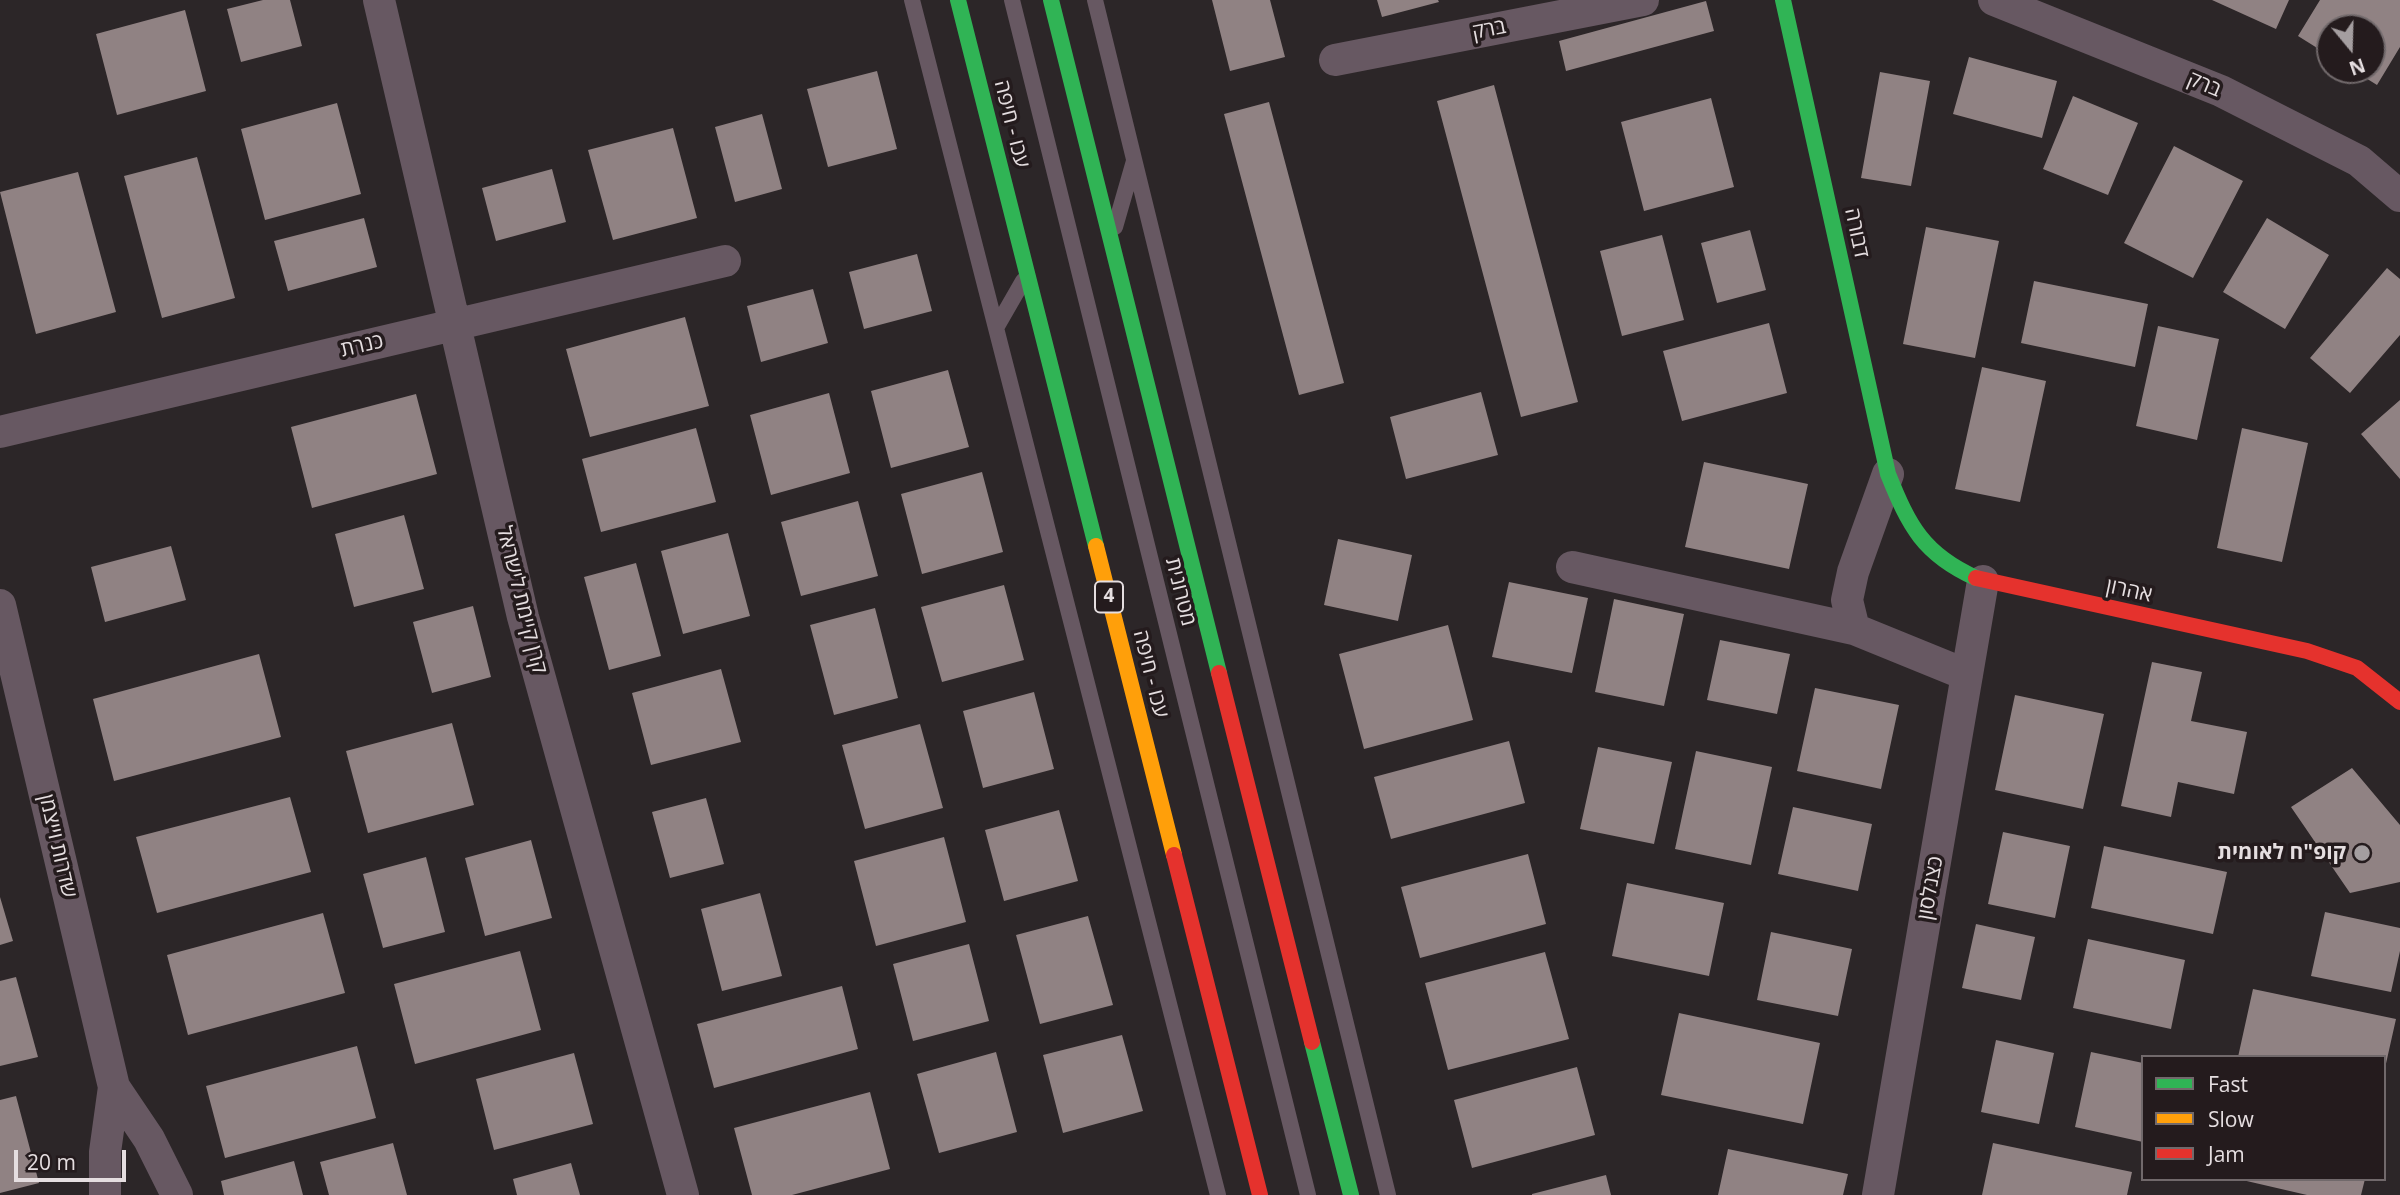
<!DOCTYPE html>
<meta charset="utf-8">
<style>
body{margin:0}
#map{position:relative;width:2400px;height:1195px;overflow:hidden;background:#2c2628;font-family:"Open Sans",sans-serif}
canvas{display:block}
.legend{position:absolute;left:2141px;top:1055px;width:245px;height:126px;box-sizing:border-box;background:#241b1d;border:2px solid #71696b;margin:0;padding:9px 12px;list-style:none;font-size:21px;color:#e5dee0}
.legend li{display:flex;align-items:center;gap:14px;height:35px}
.legend b{width:35px;border:2px solid #71696b}
.north{position:absolute;left:2316px;top:14px;width:70px;height:70px;box-sizing:border-box;background:#241b1d;border:2px solid #71696b;border-radius:50%;rotate:161deg;font-size:19px;font-weight:700;line-height:28px;text-align:center;color:#e5dee0}
.north::after{content:'';display:block;margin:auto;width:24px;height:32px;background:#a49ea0;clip-path:polygon(50% 0,100% 100%,50% 72%,0 100%)}
.scale{position:absolute;left:14px;top:1150px;width:112px;height:32px;box-sizing:border-box;border:4px solid #e5dee0;border-top:0;padding-left:9px;font-size:21px;line-height:24px;white-space:nowrap;color:#e5dee0;-webkit-text-stroke:5px #241b1d;paint-order:stroke}
</style>
<div id="map">
<canvas width="2400" height="1195"></canvas>
<ul class="legend">
<li><b style="height:9px;background:#30b455"></b>Fast</li>
<li><b style="height:9px;background:#ff9f0a"></b>Slow</li>
<li><b style="height:9px;background:#e5322d"></b>Jam</li>
</ul>
<div class="north">N</div>
<div class="scale">20 m</div>
</div>
<script>
const c = document.querySelector('canvas').getContext('2d');
c.lineJoin = 'round';
function fillPath(path, color) { c.fillStyle = color; c.fill(path, 'evenodd'); }
function stroke(path, color, width, dash) { c.strokeStyle = color; c.lineWidth = width; c.lineCap = dash ? 'butt' : 'round'; c.setLineDash(dash || []); c.stroke(path); }
function label(font, color, halo, rows, align = 'center') {
  c.font = font + ' "Open Sans",Heebo,sans-serif'; c.lineWidth = 7; c.setLineDash([]); c.textBaseline = 'middle'; c.strokeStyle = halo; c.fillStyle = color; for (const [text, x, y, turn = 0] of rows) {
    c.save(); c.translate(x, y); c.rotate((+turn || 0) * Math.PI / 180); c.textAlign = isNaN(turn) ? turn : align; if (halo) c.strokeText(text, 0, 0); c.fillText(text, 0, 0); c.restore();
  }
}
fillPath(new Path2D(`
 M263 0H290L302 46 241 62 227 9Z
 M1212 0H1270L1285 57 1230 71Z
 M1377 0H1438L1439 2 1382 17Z
 M2212 0H2289L2276 29Z
 M2320 0H2400V47L2377 85 2353 70H2372V28H2330V56L2298 36Z
 M1706 1 1714 31 1566 71 1559 41Z
 M185 10 206 91 117 115 96 34Z
 M1969 57 2057 81 2042 138 1953 114Z
 M877 71 897 149 828 167 807 89Z
 M1880 72 1930 81 1911 186 1861 178Z
 M1494 85 1578 402 1521 417 1437 101Z
 M2073 96 2138 123 2108 195 2043 169Z
 M1711 98 1734 187 1644 211 1621 122Z
 M1269 102 1344 383 1299 395 1224 114Z
 M337 103 361 194 265 220 241 129Z
 M762 114 782 189 735 202 715 127Z
 M673 128 697 218 613 240 588 150Z
 M2174 146 2243 181 2193 278 2124 243Z
 M197 157 235 298 162 318 124 176Z
 M552 169 566 222 496 241 482 188Z
 M78 172 116 312 36 334 0 192Z
 M364 218 377 267 288 291 274 241Z
 M2267 218 2329 255 2285 329 2223 292Z
 M1926 227 1999 241 1975 358 1903 344Z
 M1750 230 1766 290 1717 303 1701 243Z
 M1662 235 1684 320 1622 336 1600 251Z
 M917 254 932 311 864 329 849 272Z
 M2387 268 2400 279V335L2350 393 2310 358Z
 M2034 281 2148 304 2135 367 2021 343Z
 M813 289 828 343 761 362 747 306Z
 M685 317 709 406 590 437 566 349Z
 M1769 323 1787 393 1682 421 1663 351Z
 M2158 326 2219 339 2197 440 2136 426Z
 M1982 367 2046 381 2020 502 1955 489Z
 M948 370 969 447 891 468 871 391Z
 M1481 392 1498 455 1406 479 1390 417Z
 M829 393 850 473 771 495 750 415Z
 M416 394 437 474 312 508 291 427Z
 M2400 400V479L2361 434Z
 M696 428 716 502 601 532 582 459Z
 M2242 428 2308 443 2282 562 2217 548Z
 M1704 462 1808 484 1789 569 1685 547Z
 M982 472 1003 552 922 574 901 494Z
 M858 501 878 576 801 596 781 522Z
 M404 515 424 589 354 607 335 534Z
 M728 533 750 616 683 634 661 551Z
 M1338 539 1412 555 1398 621 1324 605Z
 M171 546 186 600 105 622 91 567Z
 M636 563 661 656 609 670 584 577Z
 M1509 582 1588 598 1572 673 1492 657Z
 M1004 585 1024 660 942 682 921 607Z
 M1614 599 1684 614 1664 706 1595 692Z
 M473 606 491 677 432 693 413 622Z
 M875 608 898 698 834 715 810 625Z
 M1448 625 1473 720 1364 749 1339 654Z
 M1720 640 1790 654 1777 714 1707 700Z
 M259 654 281 737 114 781 93 699Z
 M2152 662 2202 672 2191 721 2247 732 2234 794 2178 782 2171 817 2121 806Z
 M721 669 741 742 651 765 632 693Z
 M1815 688 1899 705 1881 789 1797 771Z
 M1034 692 1054 769 983 788 963 711Z
 M2015 695 2104 714 2083 809 1995 790Z
 M452 723 474 805 368 833 346 751Z
 M920 724 943 808 865 829 842 745Z
 M1509 741 1525 803 1391 839 1374 777Z
 M1598 747 1672 762 1654 844 1580 829Z
 M1696 751 1772 767 1751 865 1675 849Z
 M2352 768 2400 825V882L2350 893 2291 807Z
 M290 797 311 872 157 913 136 837Z
 M706 798 724 864 670 878 652 812Z
 M1793 807 1872 824 1858 891 1778 874Z
 M1059 810 1078 881 1004 901 985 830Z
 M2003 832 2070 846 2055 918 1988 904Z
 M944 837 966 922 876 946 854 861Z
 M531 840 552 918 485 936 465 858Z
 M2104 846 2227 872 2213 934 2091 908Z
 M1528 854 1546 924 1420 958 1401 887Z
 M426 857 445 932 383 948 363 874Z
 M1627 883 1724 903 1709 976 1612 956Z
 M760 893 782 976 722 991 701 909Z
 M0 897 13 941 0 945Z
 M2325 912 2400 928V951L2391 992 2311 976Z
 M323 913 345 993 188 1035 167 955Z
 M1088 916 1113 1005 1040 1024 1016 935Z
 M1976 924 2035 937 2021 1000 1962 988Z
 M1771 932 1852 949 1838 1016 1757 1000Z
 M2088 939 2185 960 2171 1029 2073 1008Z
 M969 944 989 1021 913 1041 893 964Z
 M520 951 541 1030 415 1064 394 984Z
 M1545 952 1569 1039 1448 1070 1425 983Z
 M16 977 38 1057 0 1066V981Z
 M842 986 858 1049 714 1088 697 1024Z
 M2253 989 2396 1019 2385 1068 2384 1057H2238Z
 M1679 1013 1820 1043 1803 1124 1661 1095Z
 M1122 1035 1143 1111 1063 1133 1043 1055Z
 M1996 1040 2054 1053 2039 1124 1981 1112Z
 M357 1046 376 1118 225 1158 206 1086Z
 M996 1052 1017 1132 939 1153 917 1074Z
 M2091 1052 2143 1063V1142L2075 1127Z
 M574 1053 593 1124 494 1150 476 1079Z
 M1577 1067 1595 1135 1472 1168 1454 1100Z
 M870 1092 890 1169 792 1195H752L734 1128Z
 M16 1096 39 1183 0 1193V1100Z
 M393 1143 407 1195H329L320 1162Z
 M1993 1143 2132 1172 2127 1195H1982Z
 M1728 1149 1848 1174 1843 1195H1718Z
 M294 1161 303 1195H224L221 1181Z
 M571 1163 580 1195H517L513 1179Z
 M1606 1175 1611 1195H1532V1194Z
 M2238 1179H2365L2361 1195H2307Z`), '#908283');
stroke(new Path2D(`
 M912 0 1218 1195
 M1012 0 1308 1195
 M1095 0 1388 1195
 M1115 227 1134 161
 M996 328 1023 281`), '#675862', 16);
stroke(new Path2D(`
 M379 0 523 617 683 1195
 M1994 0 2221 91 2359 161 2400 196
 M1335 60 1643 0
 M0 432 725 261
 M1572 567 1854 629 1967 675
 M0 605 114 1087 105 1152V1195
 M1854 629 1847 600 1853 572 1888 474
 M114 1087 149 1139 177 1195
 M1878 1195 1983 581`), '#675862', 32);
stroke(new Path2D(`
 M958 0 1096 546
 M1051 0 1219 673
 M1783 0 1888 474C1909 526 1923 554 1976 578
 M1312 1042 1351 1195`), '#30b455', 16);
stroke(new Path2D(`
 M1096 546 1174 855`), '#ff9f0a', 16);
stroke(new Path2D(`
 M1976 578 2307 651 2357 668 2400 702
 M1219 673 1312 1042
 M1174 855 1260 1195`), '#e5322d', 16);
for (const [x, y, r, color] of [
 [2362,853,9,"#a49ea0"]
]) { const dot = new Path2D(); dot.arc(x, y, r, 0, 2 * Math.PI); c.fillStyle = color; c.fill(dot); stroke(dot, '#241b1d', 2.5); }
for (const [x, y, w] of [
 [1109,597,28]
]) { const box = new Path2D(); box.roundRect(x - w / 2, y - 15.5, w, 31, 5); c.fillStyle = '#241b1d'; c.fill(box); stroke(box, '#e5dee0', 2); }
label('bold 19px', '#e5dee0', null, [
 ["4",1109,597]
]);
label('21px', '#e5dee0', '#241b1d', [
 ["ברק",1489,30,-11],
 ["ברק",2204,85,23],
 ["עכו - חיפה",1011,124,76],
 ["דבורה",1856,233,78],
 ["כנרת",362,346,-13],
 ["אהרון",2129,591,12],
 ["מטרונית",1180,592,76],
 ["קרן קיימת לישראל",521,600,76],
 ["עכו - חיפה",1150,674,76],
 ["שדרות וייצמן",57,846,77],
 ["כצנלסון",1931,888,-80]
]);
label('bold 21px', '#e5dee0', '#241b1d', [
 ["קופ\"ח לאומית",2346,853]
], 'right');
</script>
